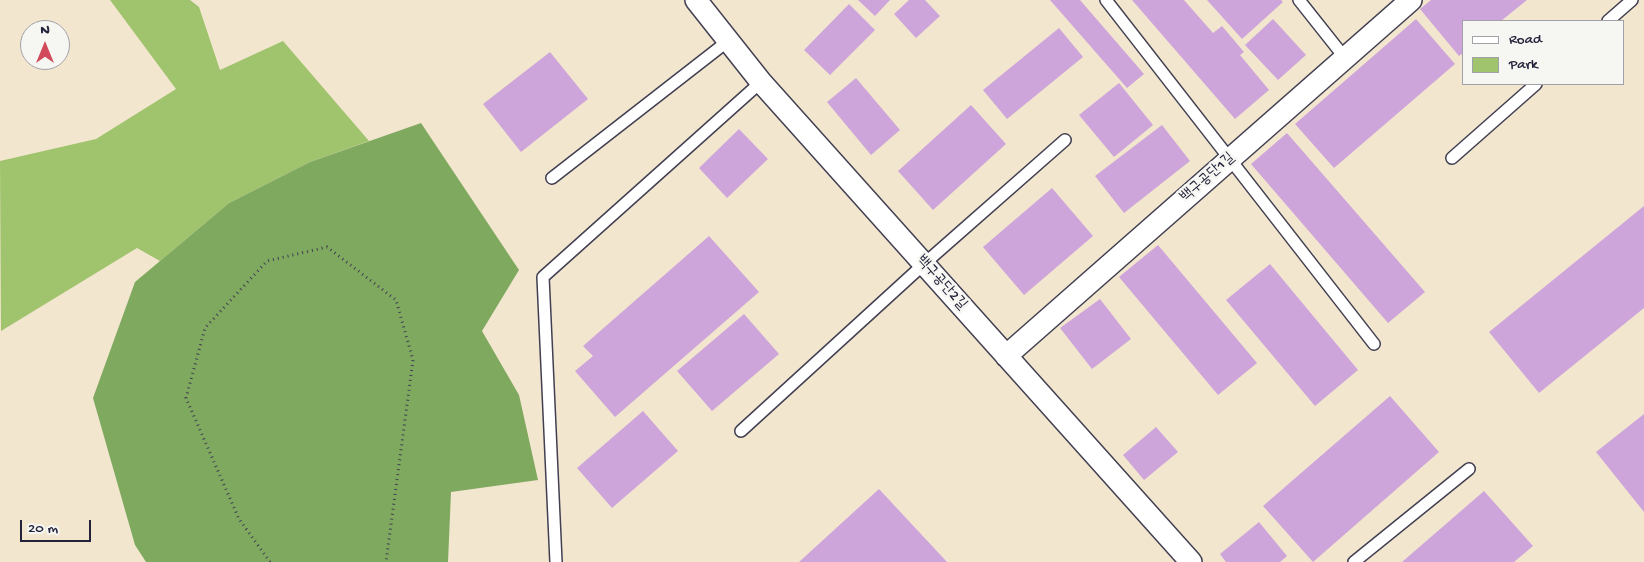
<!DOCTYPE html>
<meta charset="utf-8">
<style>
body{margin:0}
#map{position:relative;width:1644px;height:562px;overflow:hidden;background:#f2e6cf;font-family:"Gochi Hand",sans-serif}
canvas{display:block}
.legend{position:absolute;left:1462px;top:20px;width:162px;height:65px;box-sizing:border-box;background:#f6f6f2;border:1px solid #a1a1a9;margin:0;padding:6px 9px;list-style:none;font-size:15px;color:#22223b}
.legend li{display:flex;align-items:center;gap:10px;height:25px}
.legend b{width:25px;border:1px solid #a1a1a9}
.north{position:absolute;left:20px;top:20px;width:50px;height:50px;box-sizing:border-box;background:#f6f6f2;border:1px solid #a1a1a9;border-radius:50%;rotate:0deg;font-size:14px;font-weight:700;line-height:20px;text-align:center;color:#22223b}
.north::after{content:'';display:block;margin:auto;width:18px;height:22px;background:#d1495b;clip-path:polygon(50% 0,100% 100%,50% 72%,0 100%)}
.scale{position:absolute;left:20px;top:520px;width:71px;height:22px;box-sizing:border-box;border:2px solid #22223b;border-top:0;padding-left:6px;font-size:15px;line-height:18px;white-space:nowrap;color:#22223b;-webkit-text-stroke:4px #f6f6f2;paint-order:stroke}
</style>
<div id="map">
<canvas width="1644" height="562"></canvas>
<ul class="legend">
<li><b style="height:6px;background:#fff"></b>Road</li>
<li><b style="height:14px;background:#a0c36d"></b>Park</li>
</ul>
<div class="north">N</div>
<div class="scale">20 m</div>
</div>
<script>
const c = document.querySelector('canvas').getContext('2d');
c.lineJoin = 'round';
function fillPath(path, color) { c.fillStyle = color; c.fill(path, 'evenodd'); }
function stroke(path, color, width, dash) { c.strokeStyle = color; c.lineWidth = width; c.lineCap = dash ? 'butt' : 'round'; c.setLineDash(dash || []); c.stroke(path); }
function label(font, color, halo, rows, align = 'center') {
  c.font = font + ' "Gochi Hand","Poor Story",sans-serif'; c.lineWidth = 5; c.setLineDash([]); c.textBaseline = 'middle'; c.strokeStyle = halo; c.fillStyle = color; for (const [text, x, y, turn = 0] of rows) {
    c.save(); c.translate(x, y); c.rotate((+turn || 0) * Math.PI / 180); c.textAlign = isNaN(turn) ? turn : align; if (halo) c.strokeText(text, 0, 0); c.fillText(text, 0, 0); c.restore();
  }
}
fillPath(new Path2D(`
 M110 0H190L199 7 220 70 283 41 369 141 310 162 229 203 160 261 137 248 1 331 0 161 96 139 176 89Z`), '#a0c36d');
fillPath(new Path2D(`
 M421 123 519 270 482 331 519 395 538 480 451 492 448 562H146L135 545 93 398 135 282 229 203 310 162Z`), '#80a960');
fillPath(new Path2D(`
 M858 0H890L875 16Z
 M909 0H925L940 16 916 38 894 14Z
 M1050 0H1080L1144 74 1127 88Z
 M1132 0H1184L1213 33 1222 26 1244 52 1240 55 1269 90 1235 119Z
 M1207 0H1281L1283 2 1242 39Z
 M1431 0H1527L1501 21H1463V53L1459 56 1420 9Z
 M849 4 875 30 830 75 804 50Z
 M1273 19 1306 55 1278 80 1245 45Z
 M1416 19 1455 64 1334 168 1295 124Z
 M1059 28 1083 57 1007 119 983 90Z
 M550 52 588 99 521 152 483 104Z
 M856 78 900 130 871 155 827 102Z
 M1119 83 1153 125 1114 157 1079 115Z
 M971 105 1006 144 933 210 898 171Z
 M1162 125 1190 161 1124 213 1095 176Z
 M739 129 768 159 727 198 699 168Z
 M1287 133 1425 292 1388 323 1251 164Z
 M1052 188 1093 236 1024 295 983 247Z
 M1644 206V308L1539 393 1489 332Z
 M709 236 759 292 615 417 575 371 593 356 583 346Z
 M1158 245 1257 363 1218 395 1119 277Z
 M1270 264 1358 370 1315 406 1226 300Z
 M1100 299 1131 339 1092 369 1060 328Z
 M744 314 779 354 712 411 677 371Z
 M1390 396 1439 452 1313 562 1263 506Z
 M643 411 678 451 612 508 577 468Z
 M1644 414V512L1596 452Z
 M1156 427 1178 452 1144 480 1123 455Z
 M879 489 947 562H799Z
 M1484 491 1533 546 1514 562H1402Z
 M1259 522 1287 556 1280 562H1226L1220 554Z`), '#cea5da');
const lane = new Path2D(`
 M1106 0 1374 344
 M1299 0 1345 58
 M1608 21 1632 0
 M1452 158 1536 84
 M552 178 728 41
 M741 431 924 264 1065 140
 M556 562 543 277 761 82
 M1354 562 1469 469`);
const street = new Path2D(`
 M696 0 761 82 1191 562
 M1006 356 1411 0`);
stroke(lane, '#413f51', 14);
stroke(street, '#413f51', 24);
stroke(new Path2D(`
 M270 562 239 519 186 398 205 328 267 261 327 247 396 300 413 360 386 562`), '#413f51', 3, [1, 4]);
stroke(lane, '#fff', 11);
stroke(street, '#fff', 21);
label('15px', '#22223b', '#f6f6f2', [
 ["백구공단1길",1208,178,-41],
 ["백구공단2길",941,283,48]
]);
</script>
